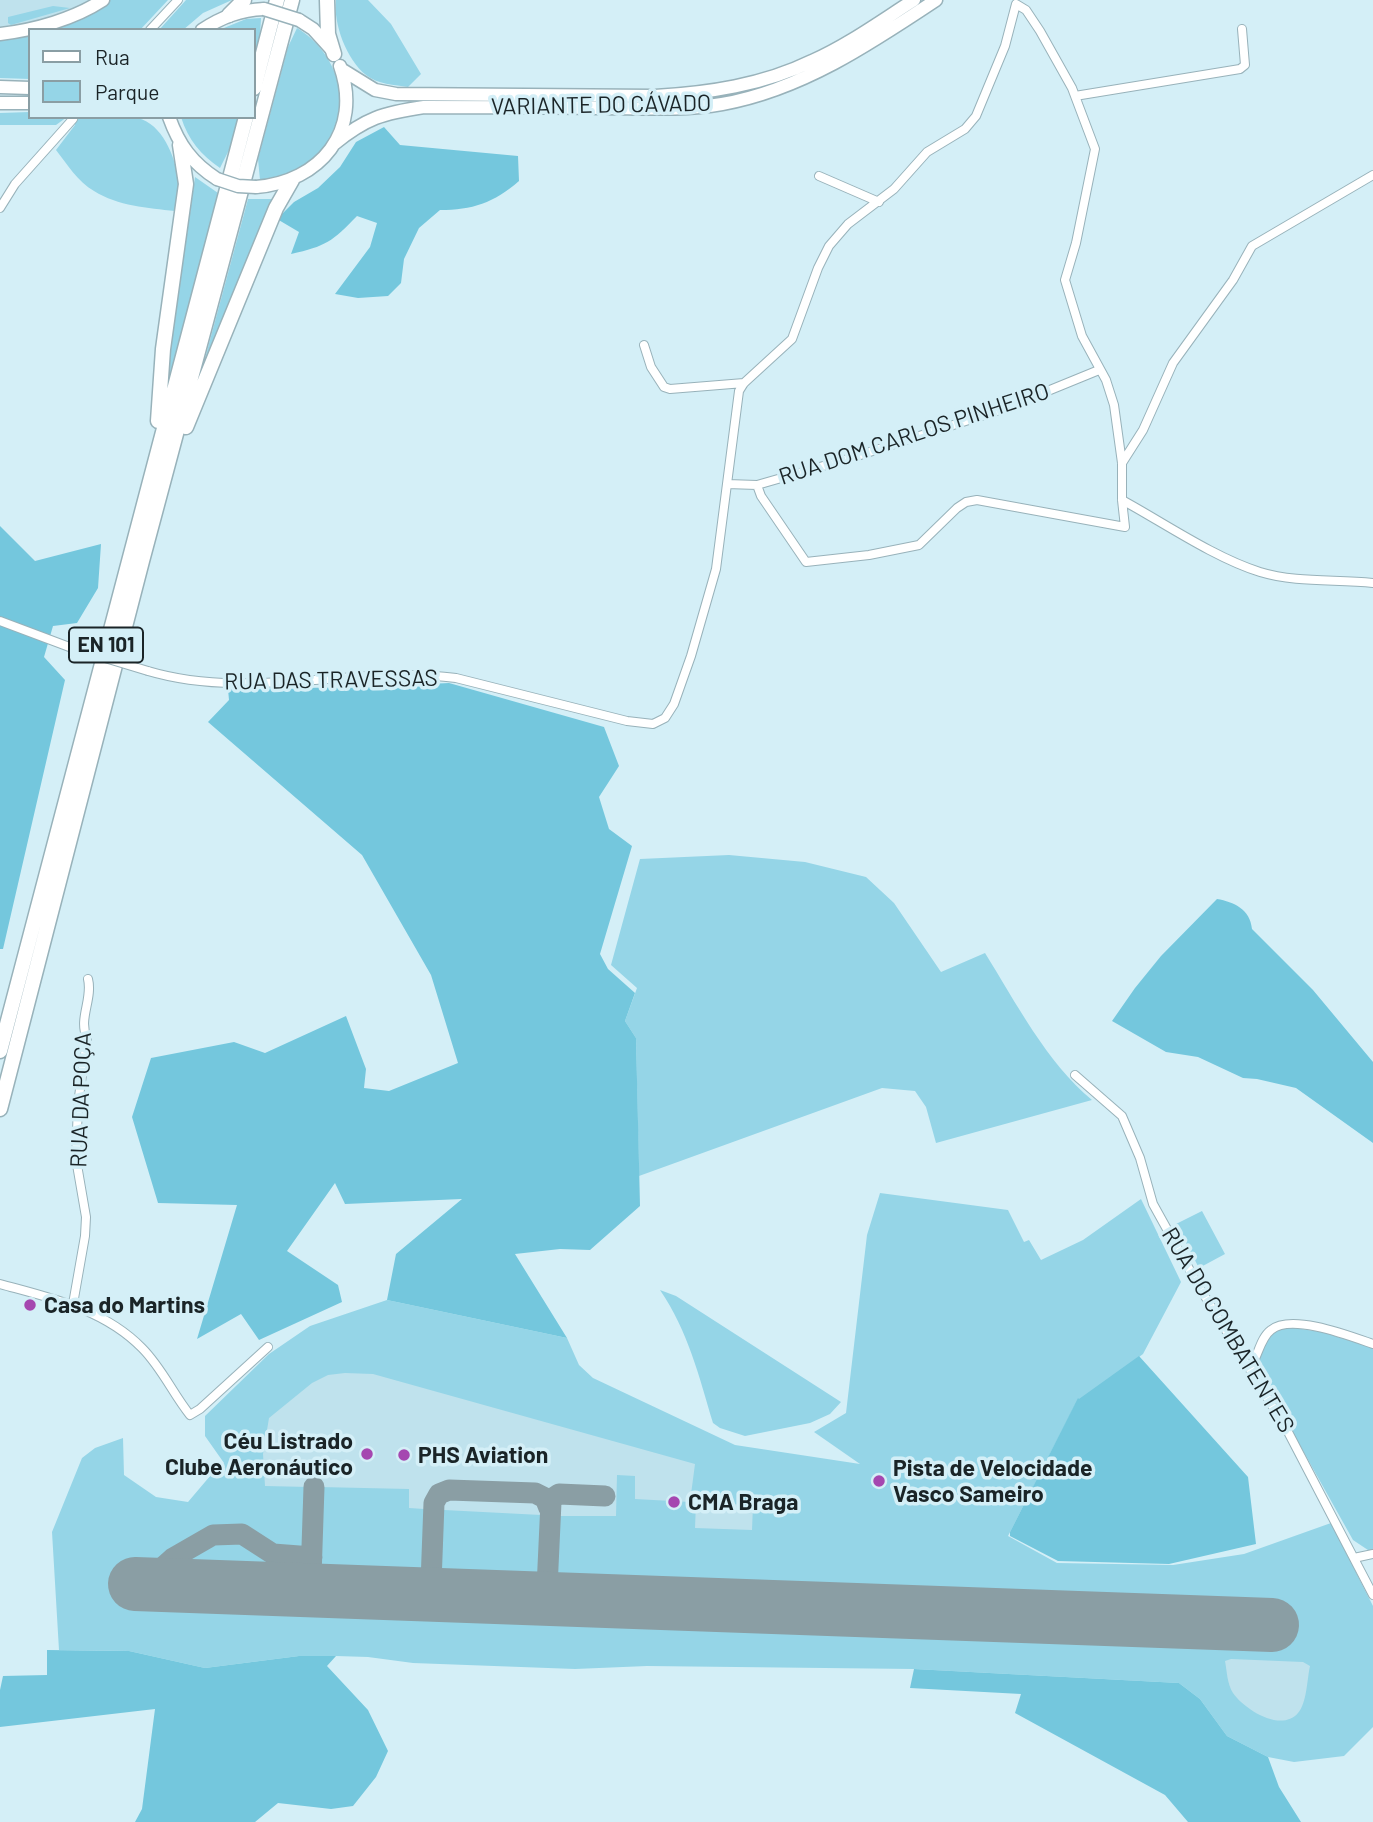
<!DOCTYPE html>
<meta charset="utf-8">
<style>
body{margin:0}
#map{position:relative;width:1373px;height:1822px;overflow:hidden;background:#d4eff7;font-family:Barlow,sans-serif}
canvas{display:block}
.legend{position:absolute;left:28px;top:28px;width:228px;height:91px;box-sizing:border-box;background:#d4eff7;border:2px solid #8a9ea4;margin:0;padding:9px 12px;list-style:none;font-size:21px;color:#1a2427}
.legend li{display:flex;align-items:center;gap:14px;height:35px}
.legend b{width:35px;border:2px solid #8a9ea4}
</style>
<div id="map">
<canvas width="1373" height="1822"></canvas>
<ul class="legend">
<li><b style="height:9px;background:#fff"></b>Rua</li>
<li><b style="height:19px;background:#95d5e7"></b>Parque</li>
</ul>
</div>
<script>
const c = document.querySelector('canvas').getContext('2d');
c.lineJoin = 'round';
function fillPath(path, color) { c.fillStyle = color; c.fill(path, 'evenodd'); }
function stroke(path, color, width, dash) { c.strokeStyle = color; c.lineWidth = width; c.lineCap = dash ? 'butt' : 'round'; c.setLineDash(dash || []); c.stroke(path); }
function label(font, color, halo, rows, align = 'center') {
  c.font = font + ' Barlow,sans-serif'; c.lineWidth = 7; c.setLineDash([]); c.textBaseline = 'middle'; c.strokeStyle = halo; c.fillStyle = color; for (const [text, x, y, turn = 0] of rows) {
    c.save(); c.translate(x, y); c.rotate((+turn || 0) * Math.PI / 180); c.textAlign = isNaN(turn) ? turn : align; if (halo) c.strokeText(text, 0, 0); c.fillText(text, 0, 0); c.restore();
  }
}
fillPath(new Path2D(`
 M0 0H103L0 34Z
 M364 1353 987 1558 1310 1584 1313 1724 1248 1720 1217 1671 118 1621 83 1580 166 1518 254 1468 205 1431V1421L270 1405Z`), '#bfe2ed');
fillPath(new Path2D(`
 M109 0H168L140 30H49Z
 M186 0H232L203 13 183 30H159Z
 M336 0H368L391 24 421 74 408 87C395 85 377 84 366 75 347 60 333 24 336 0Z
 M53 6 70 8 11 25 8 23V17Z
 M261 18 260 37 254 59V30H219L246 19Z
 M297 28C336 52 353 100 328 141 320 153 310 165 297 171 286 176 272 177 260 180L258 159 288 47Z
 M30 34V79L0 78V39Z
 M30 112V117H67L56 125H0V113Z
 M68 117C86 117 121 113 138 118 162 124 175 156 178 178 179 189 176 200 175 211 148 208 118 206 94 191 78 182 67 164 56 150L75 125 73 119Z
 M181 117H238L230 148 220 168C201 155 188 140 181 117Z
 M195 177 218 193 168 386 171 348Z
 M248 199H273L196 392Z
 M729 855 805 862 866 877 894 903 941 972 985 953C1015 1001 1047 1063 1092 1100L936 1143 926 1107 915 1091 882 1088 639 1176 636 1038 625 1021 637 988 611 965 640 859Z
 M880 1193 1008 1210 1024 1242 1029 1240 1041 1260 1083 1240 1141 1199 1181 1282 1143 1354 1075 1405 1008 1536 1057 1563 1173 1565 1244 1554 1331 1523 1373 1606V1727L1344 1756 1294 1762 1268 1757 1227 1736 1200 1699 1179 1683 914 1669 647 1666 575 1669 413 1663 368 1657 336 1656H299L205 1668 129 1651 59 1650 52 1532 82 1458 95 1448 123 1438 124 1475 156 1497 188 1502 216 1469 224 1463 205 1436V1416L269 1354 310 1326 387 1300 567 1338 579 1365 593 1378 735 1445 860 1464 814 1432 846 1413 867 1235ZM345 1373 373 1374 695 1464 690 1502 635 1499V1476L617 1475 616 1516H556L554 1578 555 1583 559 1585 1273 1610 1272 1639 729 1617 134 1598 135 1569 156 1562 212 1530 243 1529 276 1549 304 1550 306 1549 309 1487 265 1486 263 1454 269 1418 312 1383 328 1375ZM696 1503 753 1505 752 1530 695 1528ZM1231 1659 1303 1662 1310 1666C1307 1679 1307 1703 1298 1713 1281 1733 1244 1709 1233 1693 1227 1684 1227 1671 1225 1661Z
 M1202 1211 1225 1254 1199 1268 1176 1224Z
 M660 1290 676 1296 841 1402 830 1414 810 1423 745 1436 720 1428 713 1423C699 1376 688 1331 660 1290Z
 M1287 1327 1322 1332 1373 1348V1550H1368L1353 1540 1256 1367 1269 1334Z
 M319 1487 409 1489V1508L424 1509 428 1514 424 1577 421 1579 326 1576 317 1566Z
 M444 1510 541 1515 543 1518 541 1582 538 1584 443 1581 439 1578V1515Z
 M215 1539H240L271 1559 302 1561 306 1565 305 1572 301 1575 191 1571 183 1567 182 1561 185 1556Z`), '#95d5e7');
fillPath(new Path2D(`
 M384 127 400 145 518 156 519 181C494 203 472 210 440 210L419 228 404 259 401 283 388 296 358 298 335 294 370 247 377 223 357 216C332 242 326 246 291 254L299 232 277 219 294 202 318 188 340 167 356 142Z
 M0 526 35 561 101 544 98 588 77 623 53 626 44 657 65 680 3 949H0Z
 M449 683 604 727 619 766 599 797 609 829 632 846 600 954 608 969 635 993 625 1021 636 1038 640 1206 590 1250 560 1249 515 1254 567 1338 387 1300 396 1254 462 1199 345 1204 335 1183 287 1251 338 1285 342 1302 259 1340 241 1314 197 1339 237 1205 158 1203 132 1117 151 1058 234 1042 265 1053 346 1016 366 1069 364 1088 389 1091 458 1063 431 975 362 855 208 722 229 700 228 689 367 687Z
 M1217 899C1234 902 1250 909 1252 929L1313 990 1373 1062V1143L1296 1088 1257 1079 1243 1078 1198 1057 1166 1052 1112 1021 1135 988 1161 956Z
 M1139 1356 1248 1477 1256 1544 1169 1564 1058 1561 1010 1536V1532L1078 1398 1079 1399Z
 M47 1650 129 1651 205 1668 299 1656H336L327 1666 368 1710 388 1751 376 1777 353 1806 331 1809 278 1803 255 1822H135L142 1809 155 1709 0 1727V1690L3 1676 47 1675Z
 M914 1669 1179 1683 1200 1699 1227 1736 1268 1757 1279 1787 1301 1822H1188L1165 1795 1015 1713 1021 1694 910 1688Z`), '#74c7dd');
stroke(new Path2D(`
 M314 1487 311 1577 314 1585 324 1590
 M144 1584 173 1558 213 1535 242 1534 273 1554 312 1557
 M442 1595 433 1589 431 1583 434 1503 439 1494 449 1490 535 1493 545 1498 549 1508
 M558 1599 550 1595 547 1588 551 1502 553 1498 559 1494 605 1496`), '#8a9ea4', 21);
stroke(new Path2D(`
 M135 1584 1272 1625`), '#8a9ea4', 54);
const street = new Path2D(`
 M150 30 178 0
 M1075 96 1240 69 1245 65 1242 29
 M819 176 879 202
 M0 208 15 184 73 119
 M644 345 651 367 664 387 670 389 744 383
 M1122 463 1143 430 1173 363 1233 280 1252 246 1373 175
 M727 484 757 485 851 458 1006 408 1099 370
 M757 485 761 496 806 562 869 555 919 545 957 508 966 502 977 500 1125 527 1122 500V463L1114 405 1106 380 1082 336 1065 280 1076 243 1095 149 1072 88 1040 31 1026 10 1016 4
 M1122 500C1164 523 1215 558 1260 572 1296 583 1336 579 1373 583
 M0 621 72 648
 M148 671C249 701 354 665 456 678L627 721 653 724 665 718 674 704 691 656 716 569 739 391 744 383 792 339 818 268 829 246 848 224 894 189 927 152 965 129 976 116 1005 46 1016 4
 M1075 1075 1122 1116 1140 1158 1153 1204 1198 1285 1287 1430 1373 1595
 M0 1284C51 1298 104 1309 142 1348 162 1368 173 1394 190 1415L200 1409 268 1347
 M73 1304 85 1236 86 1217 76 1159 78 1104 87 1038C78 1019 93 999 88 979
 M1250 1368C1258 1357 1260 1338 1271 1330 1291 1313 1350 1336 1373 1344
 M1354 1558 1373 1554`);
const secondary = new Path2D(`
 M0 34C35 30 74 19 103 0`);
const primary = new Path2D(`
 M299 20 313 29 332 50
 M202 30C222 17 240 10 264 9
 M341 69 375 90 396 94 655 96C708 93 763 85 812 61 848 45 881 21 914 0
 M0 87 30 88
 M0 103H30
 M169 117C179 145 192 163 217 179
 M334 144C366 118 383 113 424 107 482 107 541 107 600 108 640 108 682 111 722 104 801 90 870 44 936 0
 M256 187C320 182 363 131 340 66`);
const highway = new Path2D(`
 M327 0 328 34 334 54
 M229 15 244 0
 M254 88 277 0
 M158 421 163 349 186 184 180 145
 M186 427 276 208 292 180
 M0 1051 246 117
 M0 1109 142 561 292 0`);
stroke(street, '#98b2ba', 10);
stroke(secondary, '#98b2ba', 15);
stroke(primary, '#98b2ba', 15);
stroke(highway, '#98b2ba', 17);
stroke(street, '#fff', 8);
stroke(secondary, '#fff', 12);
stroke(primary, '#fff', 12);
stroke(highway, '#fff', 14);
const streetBridge = new Path2D(`
 M72 648 148 671`);
const primaryBridge = new Path2D(`
 M264 9 299 20
 M217 179 238 186 256 187`);
stroke(streetBridge, '#98b2ba', 10, []);
stroke(primaryBridge, '#98b2ba', 15, []);
stroke(streetBridge, '#fff', 8);
stroke(primaryBridge, '#fff', 12);
for (const [x, y, r, color] of [
 [30,1305,7,"#a547b0"],
 [367,1454,7,"#a547b0"],
 [404,1455,7,"#a547b0"],
 [879,1481,7,"#a547b0"],
 [674,1502,7,"#a547b0"]
]) { const dot = new Path2D(); dot.arc(x, y, r, 0, 2 * Math.PI); c.fillStyle = color; c.fill(dot); stroke(dot, '#d4eff7', 2.5); }
for (const [x, y, w] of [
 [106,645,74]
]) { const box = new Path2D(); box.roundRect(x - w / 2, y - 17.5, w, 35, 5); c.fillStyle = '#d4eff7'; c.fill(box); stroke(box, '#1a2427', 2); }
label('bold 21px', '#1a2427', null, [
 ["EN 101",106,645]
]);
label('23px', '#1a2427', '#d4eff7', [
 ["VARIANTE DO CÁVADO",601,105,-1],
 ["RUA DOM CARLOS PINHEIRO",914,434,-18],
 ["RUA DAS TRAVESSAS",331,680,-1],
 ["RUA DA POÇA",81,1100,-88],
 ["RUA DO COMBATENTES",1228,1330,59]
]);
label('bold 23px', '#1a2427', '#d4eff7', [
 ["Casa do Martins",44,1305],
 ["Céu Listrado",353,1441,"right"],
 ["Clube Aeronáutico",353,1467,"right"],
 ["PHS Aviation",418,1455],
 ["Pista de Velocidade",893,1468],
 ["Vasco Sameiro",893,1494],
 ["CMA Braga",688,1502]
], 'left');
</script>
